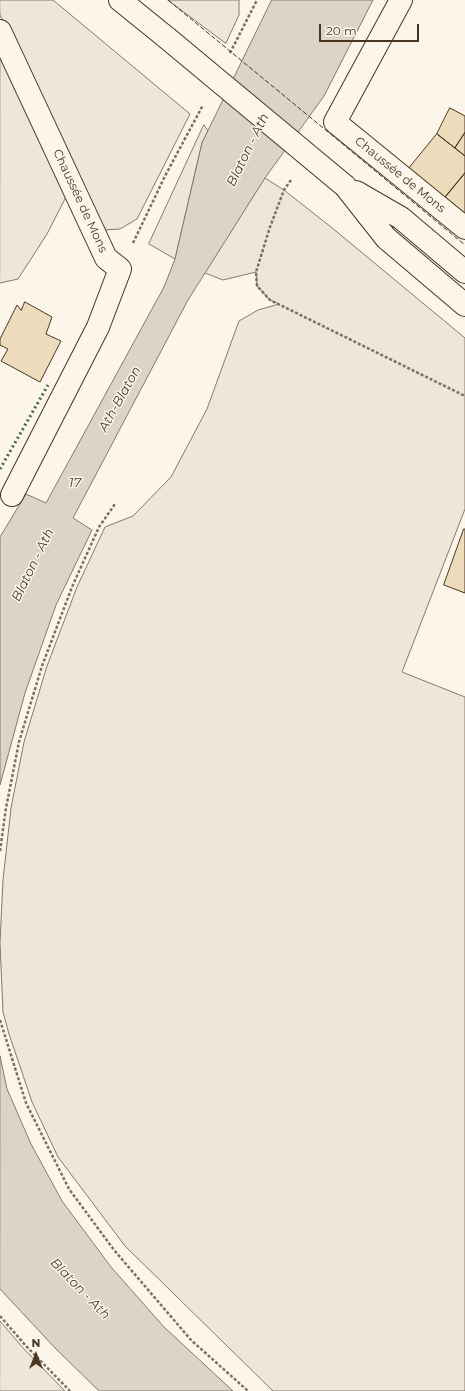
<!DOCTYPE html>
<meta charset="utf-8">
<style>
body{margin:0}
#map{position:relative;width:465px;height:1391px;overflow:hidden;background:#fbf6e9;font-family:Montserrat,sans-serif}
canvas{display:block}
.north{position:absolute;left:16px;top:1335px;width:40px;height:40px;-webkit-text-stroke:3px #fbf6e9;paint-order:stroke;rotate:0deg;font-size:11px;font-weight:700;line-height:16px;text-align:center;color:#4a3520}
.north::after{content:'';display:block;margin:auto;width:14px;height:18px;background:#4a3520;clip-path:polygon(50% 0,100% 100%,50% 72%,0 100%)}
.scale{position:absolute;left:319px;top:24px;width:100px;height:18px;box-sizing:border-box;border:2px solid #4a3520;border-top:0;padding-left:5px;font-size:12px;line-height:14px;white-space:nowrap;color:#4a3520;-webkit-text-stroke:3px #fbf6e9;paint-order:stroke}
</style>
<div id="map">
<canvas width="465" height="1391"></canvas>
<div class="north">N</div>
<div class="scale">20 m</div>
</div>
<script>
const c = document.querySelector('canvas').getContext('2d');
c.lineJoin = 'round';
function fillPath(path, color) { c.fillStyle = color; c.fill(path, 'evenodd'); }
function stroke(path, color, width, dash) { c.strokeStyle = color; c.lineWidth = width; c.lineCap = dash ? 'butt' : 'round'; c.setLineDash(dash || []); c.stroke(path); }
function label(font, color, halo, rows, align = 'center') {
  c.font = font + ' Montserrat,sans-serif'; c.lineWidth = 3; c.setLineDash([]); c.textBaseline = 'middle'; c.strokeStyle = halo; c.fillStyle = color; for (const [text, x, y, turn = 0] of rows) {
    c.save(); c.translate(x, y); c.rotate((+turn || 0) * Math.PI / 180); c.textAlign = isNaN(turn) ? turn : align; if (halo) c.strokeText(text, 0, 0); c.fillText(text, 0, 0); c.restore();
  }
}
const green = new Path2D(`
 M0 0H53L190 114 137 219 120 229 103 230 0 15Z
 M168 0H239V15L226 43Z
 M0 55 67 195 47 234 18 279 0 283Z
 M204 125 208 131 202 143 175 259 149 244Z
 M265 178 284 190 331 227 465 338V509L402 672 465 697V1391H273L125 1246 58 1157 32 1102 9 1034 3 1012 0 943 3 880 11 808 24 742 47 666 77 587 105 527 133 516 171 477 207 409 239 321 258 310 279 304 270 300 257 286 256 272 223 280 205 273Z
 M0 1321 24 1349 65 1391H0Z`);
fillPath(green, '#ede6d9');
stroke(green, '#887966', 1);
const water = new Path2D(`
 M272 0H373L324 96 265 178 188 300 73 518 92 530 56 605 25 693 0 785V537L26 494 46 503 164 287 175 259 202 143Z
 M0 1056 7 1089 31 1144 62 1201 111 1267 164 1327 233 1391H99L56 1349 0 1289Z`);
fillPath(water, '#dcd4c6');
stroke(water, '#887966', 1);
const building = new Path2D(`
 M450 108 465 116V132L455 148 437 134Z
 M465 133V156L455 148Z
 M437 134 465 156V173L438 206 402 177Z
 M465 173V228L438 206Z
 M25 302 52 317 46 334 61 341 40 382 1 361 8 349 0 345V339L17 305 21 310Z
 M464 529H465V593L444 585Z`);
fillPath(building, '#ecdcbc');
stroke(building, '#4a3520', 1);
const minor = new Path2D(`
 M401 0 335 122 465 228
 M0 31 106 258 120 269 98 327 12 495`);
const primary = new Path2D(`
 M120 0 167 38
 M345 186 386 238 465 305
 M356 192 401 218 465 272`);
stroke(minor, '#4a3520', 24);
stroke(primary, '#4a3520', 24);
stroke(new Path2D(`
 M230 53 257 0
 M291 180 284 190 270 227 256 272 257 286 270 300 465 396
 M133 243 165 176 203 105
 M0 851 6 808 19 742 42 666 72 587 99 527 115 504
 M0 1020 26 1103 69 1189 114 1250 191 1340 248 1391
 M0 1316 26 1346 70 1391`), '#7f6f5c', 2.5, [3, 2]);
stroke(minor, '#fbf6e9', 22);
stroke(primary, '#fbf6e9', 22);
const primaryBridge = new Path2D(`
 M167 38 345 186`);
stroke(primaryBridge, '#4a3520', 24, []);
stroke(primaryBridge, '#fbf6e9', 22);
stroke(new Path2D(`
 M0 469 48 385`), '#436837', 3, [2, 3]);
stroke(new Path2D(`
 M168 0 465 245`), '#4a3520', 1, [5, 2]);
label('12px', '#4a3520', '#fbf6e9', [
 ["Chaussée de Mons",400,175,39],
 ["Chaussée de Mons",80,201,65]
]);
label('italic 13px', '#4a3520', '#fbf6e9', [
 ["Blaton - Ath",248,150,-64],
 ["Ath-Blaton",120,399,-61],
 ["17",75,483],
 ["Blaton - Ath",33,565,-64],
 ["Blaton - Ath",80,1289,46]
]);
</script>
